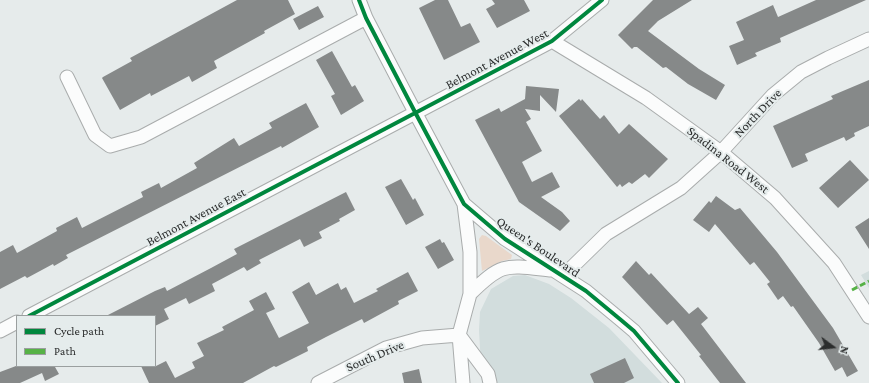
<!DOCTYPE html>
<style>
body{margin:0}
#map{position:relative;width:869px;height:383px;overflow:hidden;background:#e6ebeb;font-family:"Crimson Pro",serif}
canvas{display:block}
.legend{position:absolute;left:16px;top:315px;width:140px;height:52px;box-sizing:border-box;background:#e5ecec;border:1px solid #9a9f9f;margin:0;padding:5px 7px;list-style:none;font-size:12px;color:#2a2c2c}
.legend li{display:flex;align-items:center;gap:8px;height:20px}
.legend b{width:20px;border:1px solid #9a9f9f}
.north{position:absolute;left:813px;top:327px;width:40px;height:40px;-webkit-text-stroke:3px #e5ecec;paint-order:stroke;rotate:105deg;font-size:11px;font-weight:700;line-height:16px;text-align:center;color:#2a2c2c}
.north::after{content:'';display:block;margin:auto;width:14px;height:18px;background:#2a2c2c;clip-path:polygon(50% 0,100% 100%,50% 72%,0 100%)}
</style>
<div id="map">
<canvas width="869" height="383"></canvas>
<ul class="legend">
<li><b style="height:5px;background:#00873e"></b>Cycle path</li>
<li><b style="height:5px;background:#56b246"></b>Path</li>
</ul>
<div class="north">N</div>
</div>
<script>
const c = document.querySelector('canvas').getContext('2d');
c.lineJoin = 'round';
function fillPath(path, color) { c.fillStyle = color; c.fill(path, 'evenodd'); }
function stroke(path, color, width, dash) { c.strokeStyle = color; c.lineWidth = width; c.lineCap = dash ? 'butt' : 'round'; c.setLineDash(dash || []); c.stroke(path); }
function label(font, color, halo, rows, align = 'center') {
  c.font = font + ' "Crimson Pro",serif'; c.lineWidth = 4; c.setLineDash([]); c.textBaseline = 'middle'; c.strokeStyle = halo; c.fillStyle = color; for (const [text, x, y, turn = 0] of rows) {
    c.save(); c.translate(x, y); c.rotate((+turn || 0) * Math.PI / 180); c.textAlign = isNaN(turn) ? turn : align; if (halo) c.strokeText(text, 0, 0); c.fillText(text, 0, 0); c.restore();
  }
}
fillPath(new Path2D(`
 M869 271V288L861 275Z
 M525 275 549 284 571 298 609 328 662 383H482L479 330 480 312 491 289 513 276Z`), '#d2dddd');
fillPath(new Path2D(`
 M482 235 486 236 512 255 511 259 502 261 482 271 479 239Z`), '#e9d8cb');
fillPath(new Path2D(`
 M237 0H288L295 14 264 31 265 33 214 61 217 68 192 82 189 76 151 96 150 93 120 110 102 78 103 77 132 61 130 58Z
 M435 0H448L461 27 470 23 480 42 444 60 419 8Z
 M492 0H524L530 11 497 28 486 9 495 4Z
 M653 0H692L658 21 648 31 699 69 725 85 716 100 688 84 666 67 663 68 637 47H634L632 49 618 35Z
 M816 0H866L780 38 781 42 755 53 757 56 737 65 729 46 744 40 736 22 773 5 778 17Z
 M318 6 324 17 299 30 293 19Z
 M332 51 352 87 355 85 364 101 341 115 331 96 335 94 316 60Z
 M869 80V126L854 133 855 136 846 141 844 137 805 154 808 161 792 168 773 126 833 99 831 96Z
 M526 86 559 89 556 112 540 95V111L525 109 531 119 526 122 542 151 522 162 532 182 552 172 560 187 541 197 562 212 570 221 560 231 519 202 475 120 499 108 501 112 525 99Z
 M579 99 581 101 582 99 600 119 604 115 619 134 629 124 668 159 649 178 645 174 632 184 629 182 622 187 620 184 617 187 559 116Z
 M306 103 319 127 282 148 281 146 66 255 68 258 54 266 53 264 27 278 25 276 0 289V252L13 245 17 253 57 231 56 228 77 217 82 228 143 197 141 192 159 183 161 188 197 168 194 163 234 138 239 146 272 128 269 123Z
 M850 160 869 180 838 208 819 188Z
 M401 179 413 200 415 198 424 215 406 225 385 187Z
 M346 192 355 210 339 219 340 221 319 232 322 238 304 247 300 239 259 260 261 263 247 271 244 267 212 284 215 291 189 304 186 298 164 309 169 319 155 326V316H106L155 291 165 287 167 291 211 268 237 254 234 249Z
 M716 196 735 210 740 208 777 252 833 328 858 371 847 377 842 367 835 371 819 343 793 306 791 307 783 296 778 300 767 284 770 282 754 262 750 265 715 224 709 232 693 220 709 201 711 203Z
 M869 218V249L855 227Z
 M440 239 442 243 444 242 454 260 438 269 425 247Z
 M636 261 649 275 651 273 689 314 698 307 708 318 701 324 746 383H720L699 356 701 355 673 320 667 325 622 277Z
 M408 272 418 291 398 301 399 304 364 323 362 319 326 337 307 347 308 351 276 367 274 366 243 383H149L141 366H156L166 361 175 378 195 368 192 362 204 356 197 343 224 330 222 327 254 310 249 301 266 292 275 309 266 313 279 338 309 323 292 292 309 282 316 295 338 283 341 290 346 287 354 303 378 291 376 289Z
 M625 358 634 378 624 383H594L590 374Z
 M16 366H57L55 367 59 374 45 381 42 373 20 383H0V372Z
 M419 369 422 383H404L402 373Z`), '#868989');
const minor = new Path2D(`
 M359 0 366 18 416 114 464 204 505 239 586 291 621 320 634 331 678 383
 M552 41 646 98 721 152 775 198 834 263 869 317
 M67 77 95 135 110 146 141 137 366 18
 M563 276 606 234 681 188 721 152 773 95 801 72 828 58 869 39
 M470 294C502 262 506 265 550 270
 M29 316 552 41 602 0
 M0 331 17 322
 M318 383 386 348 422 338 459 335 488 374 490 383
 M463 383 459 335 470 294V252L464 204`);
stroke(minor, '#a9acac', 15);
stroke(minor, '#fbfcfc', 13);
stroke(new Path2D(`
 M852 290 869 281`), '#56b246', 3, [6, 3]);
stroke(new Path2D(`
 M359 0 366 18 416 114 464 204 505 239 586 291 621 320 634 331 678 383
 M29 316 552 41 602 0`), '#00873e', 4);
label('13px', '#2a2c2c', '#e5ecec', [
 ["Belmont Avenue West",497,59,-28],
 ["North Drive",758,113,-46],
 ["Spadina Road West",728,160,38],
 ["Belmont Avenue East",196,217,-28],
 ["Queen's Boulevard",538,247,34],
 ["South Drive",375,356,-23]
]);
</script>
